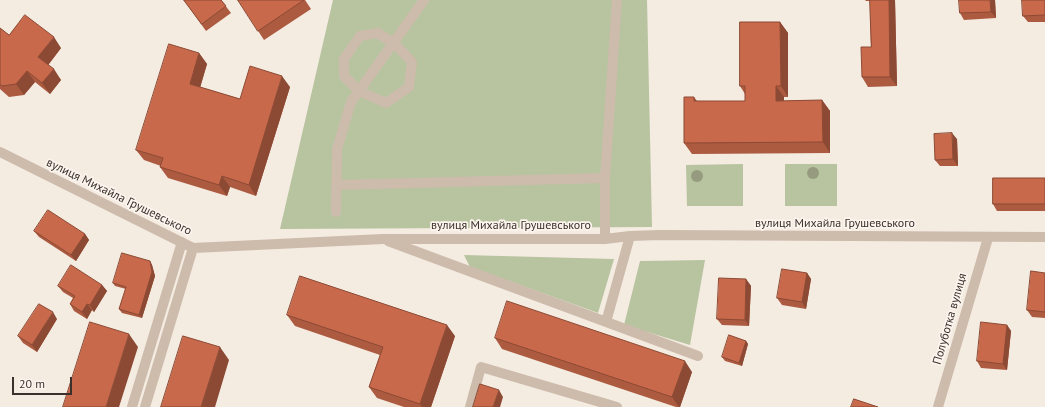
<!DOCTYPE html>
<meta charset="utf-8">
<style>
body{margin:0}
#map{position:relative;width:1045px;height:407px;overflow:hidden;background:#f4ebe1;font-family:"PT Sans",sans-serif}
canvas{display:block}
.scale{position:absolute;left:12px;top:377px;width:60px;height:18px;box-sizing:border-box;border:2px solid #3b302b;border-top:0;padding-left:5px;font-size:12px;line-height:14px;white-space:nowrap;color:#3b302b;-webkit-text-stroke:3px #fbf5ee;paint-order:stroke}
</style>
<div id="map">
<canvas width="1045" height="407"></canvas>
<div class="scale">20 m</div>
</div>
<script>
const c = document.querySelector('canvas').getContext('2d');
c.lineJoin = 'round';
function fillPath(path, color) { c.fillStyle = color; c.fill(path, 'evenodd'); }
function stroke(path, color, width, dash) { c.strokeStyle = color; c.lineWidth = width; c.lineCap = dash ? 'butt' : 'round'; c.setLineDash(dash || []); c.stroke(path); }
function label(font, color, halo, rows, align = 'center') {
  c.font = font + ' "PT Sans",sans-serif'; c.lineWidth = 3.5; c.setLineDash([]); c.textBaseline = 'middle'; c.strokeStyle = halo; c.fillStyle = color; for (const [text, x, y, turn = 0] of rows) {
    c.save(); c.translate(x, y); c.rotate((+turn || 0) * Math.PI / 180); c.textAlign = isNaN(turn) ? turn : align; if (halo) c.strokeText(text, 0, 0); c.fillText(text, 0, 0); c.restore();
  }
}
fillPath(new Path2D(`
 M333 0H647L652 227 280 229Z
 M743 164V206H687L686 165Z
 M785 164H837V206H785Z
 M464 255 614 259 598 313 470 267Z
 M705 260 690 345 624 325 640 261Z`), '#b8c4a0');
stroke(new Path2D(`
 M378 33 397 46 412 62 409 87 386 103 359 91 344 76V59L360 36Z
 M0 152 193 248 383 239H605L630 236 660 235 1045 237
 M336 185 605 178
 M336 212 337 149 351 102 424 0
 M605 239V178L617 0
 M388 241 698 356
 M606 322 630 236
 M132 407 182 242
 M145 407 193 248
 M470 407 481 367 617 407
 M938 407 988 238`), '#cdbbac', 10);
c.fillStyle = '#969b7f';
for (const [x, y] of [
 [813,173],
 [697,176]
]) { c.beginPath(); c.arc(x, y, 6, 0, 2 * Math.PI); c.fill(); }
fillPath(new Path2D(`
 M184 0H221L231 13 206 31Z
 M238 0H305L311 9 264 40Z
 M865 0H895L897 86 868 87 862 77 871 47 870 1H866Z
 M995 0 996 18 964 20 960 13Z
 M1045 0V22H1028L1023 16Z
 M780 22 788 33V97H784V101L822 100 830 111V153L692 154 684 143 694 97 697 101H745V94L740 86Z
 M0 28 9 35 61 48 48 65 61 80 50 94 35 82 24 95 9 97 0 89Z
 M199 53 207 64 200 87 240 99 290 87 256 196 230 187 227 196 168 178 160 167 161 166 144 160 136 150Z
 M957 139 958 166H940L935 160Z
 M1045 178V211H997L993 204Z
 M34 231 85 234 89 240 76 261 39 237Z
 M150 261 152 265 155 276 142 318 122 313 119 309 126 289 115 286 113 283Z
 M807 273 811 279 806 309 782 305 777 298Z
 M1045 273V318L1032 317 1027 310Z
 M746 279 751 286 749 326 722 325 717 319Z
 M102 285 107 291 94 312 92 310 87 319 74 311 70 304 73 298 63 292 58 286Z
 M287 315 455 336 431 407H404L377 398 369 387 380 355 295 326Z
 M57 319 37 352 23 343 18 336Z
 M1007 325 1011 331 1007 370 981 368 977 361Z
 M495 338 692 372 680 407H676L502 349Z
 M746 341 748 344 742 366 725 361 722 357Z`), '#ac5a40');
fillPath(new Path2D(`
 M889 0H895L897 86 890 77Z
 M990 0H995L996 18 991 12Z
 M780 22 788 33V97L781 86Z
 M54 37 61 48 46 68 38 57Z
 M199 53 207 64 198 95 190 84Z
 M54 69 61 80 50 94 42 83Z
 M27 71 35 82 24 95 16 84Z
 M282 76 290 87 256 196 249 185Z
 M776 86 784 97V112L776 101Z
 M822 100 830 111V153L823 142Z
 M952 133 957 139 958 166 953 159Z
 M222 176 230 187 227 196 219 185Z
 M85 234 89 240 76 261 71 255Z
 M150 261 152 265 155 276 142 318 139 315Z
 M807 273 811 279 806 309 802 302Z
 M746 279 751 286 749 326 745 320Z
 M102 285 107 291 94 312 90 305Z
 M87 304 92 310 87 319 82 312Z
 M53 312 57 319 37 352 32 345Z
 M447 325 455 336 431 407H422L420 404Z
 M1007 325 1011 331 1007 370 1003 364Z
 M129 334 138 347 119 407H106Z
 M746 341 748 344 742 366 739 363Z
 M220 347 229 360 215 407H201Z
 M685 361 692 372 680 407H679L672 397Z
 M499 390 503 397 500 407H493Z`), '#8c4a34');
const building = new Path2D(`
 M184 0H221L226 6 202 24Z
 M238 0H304L258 31Z
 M870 0H889L890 77H862L861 47H871Z
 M959 0H990L991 12 960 13Z
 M1022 0H1045V15L1023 16Z
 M25 15 54 37 38 57 54 69 42 83 27 71 16 84 2 86 0 84V28L9 35Z
 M740 22H780L781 86H776V101L822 100 823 142 684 143V97H694V101H745V86H740Z
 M169 44 199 53 190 84 240 99 250 66 282 76 249 185 222 176 219 185 160 167 163 158 136 150Z
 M952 133 953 159 935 160 934 134Z
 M993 178H1045V204H993Z
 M48 210 85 234 71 255 34 231Z
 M122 253 150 261 152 272 139 315 119 309 126 287 113 283Z
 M71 265 102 285 90 305 87 304 82 312 70 304 75 296 58 286Z
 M782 269 807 273 802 302 777 298Z
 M1031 271 1045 273V312L1027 310Z
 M300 276 447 325 420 404 369 387 383 347 287 315Z
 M719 278 746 279 745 320 717 319Z
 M507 301 685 361 672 397 495 338Z
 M39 304 53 312 32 345 18 336Z
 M90 322 129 334 106 407H63Z
 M981 322 1007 325 1003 364 977 361Z
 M729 335 746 341 739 363 722 357Z
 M183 336 220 347 201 407H161Z
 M480 384 499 390 493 407H473Z
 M854 399 878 407H851Z`);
fillPath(building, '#c8694b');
stroke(building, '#8c4a34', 1);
label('12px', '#3b302b', '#fbf5ee', [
 ["вулиця Михайла Грушевського",119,197,26],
 ["вулиця Михайла Грушевського",835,224],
 ["вулиця Михайла Грушевського",511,226],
 ["Полуботка вулиця",950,319,-74]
]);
</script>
